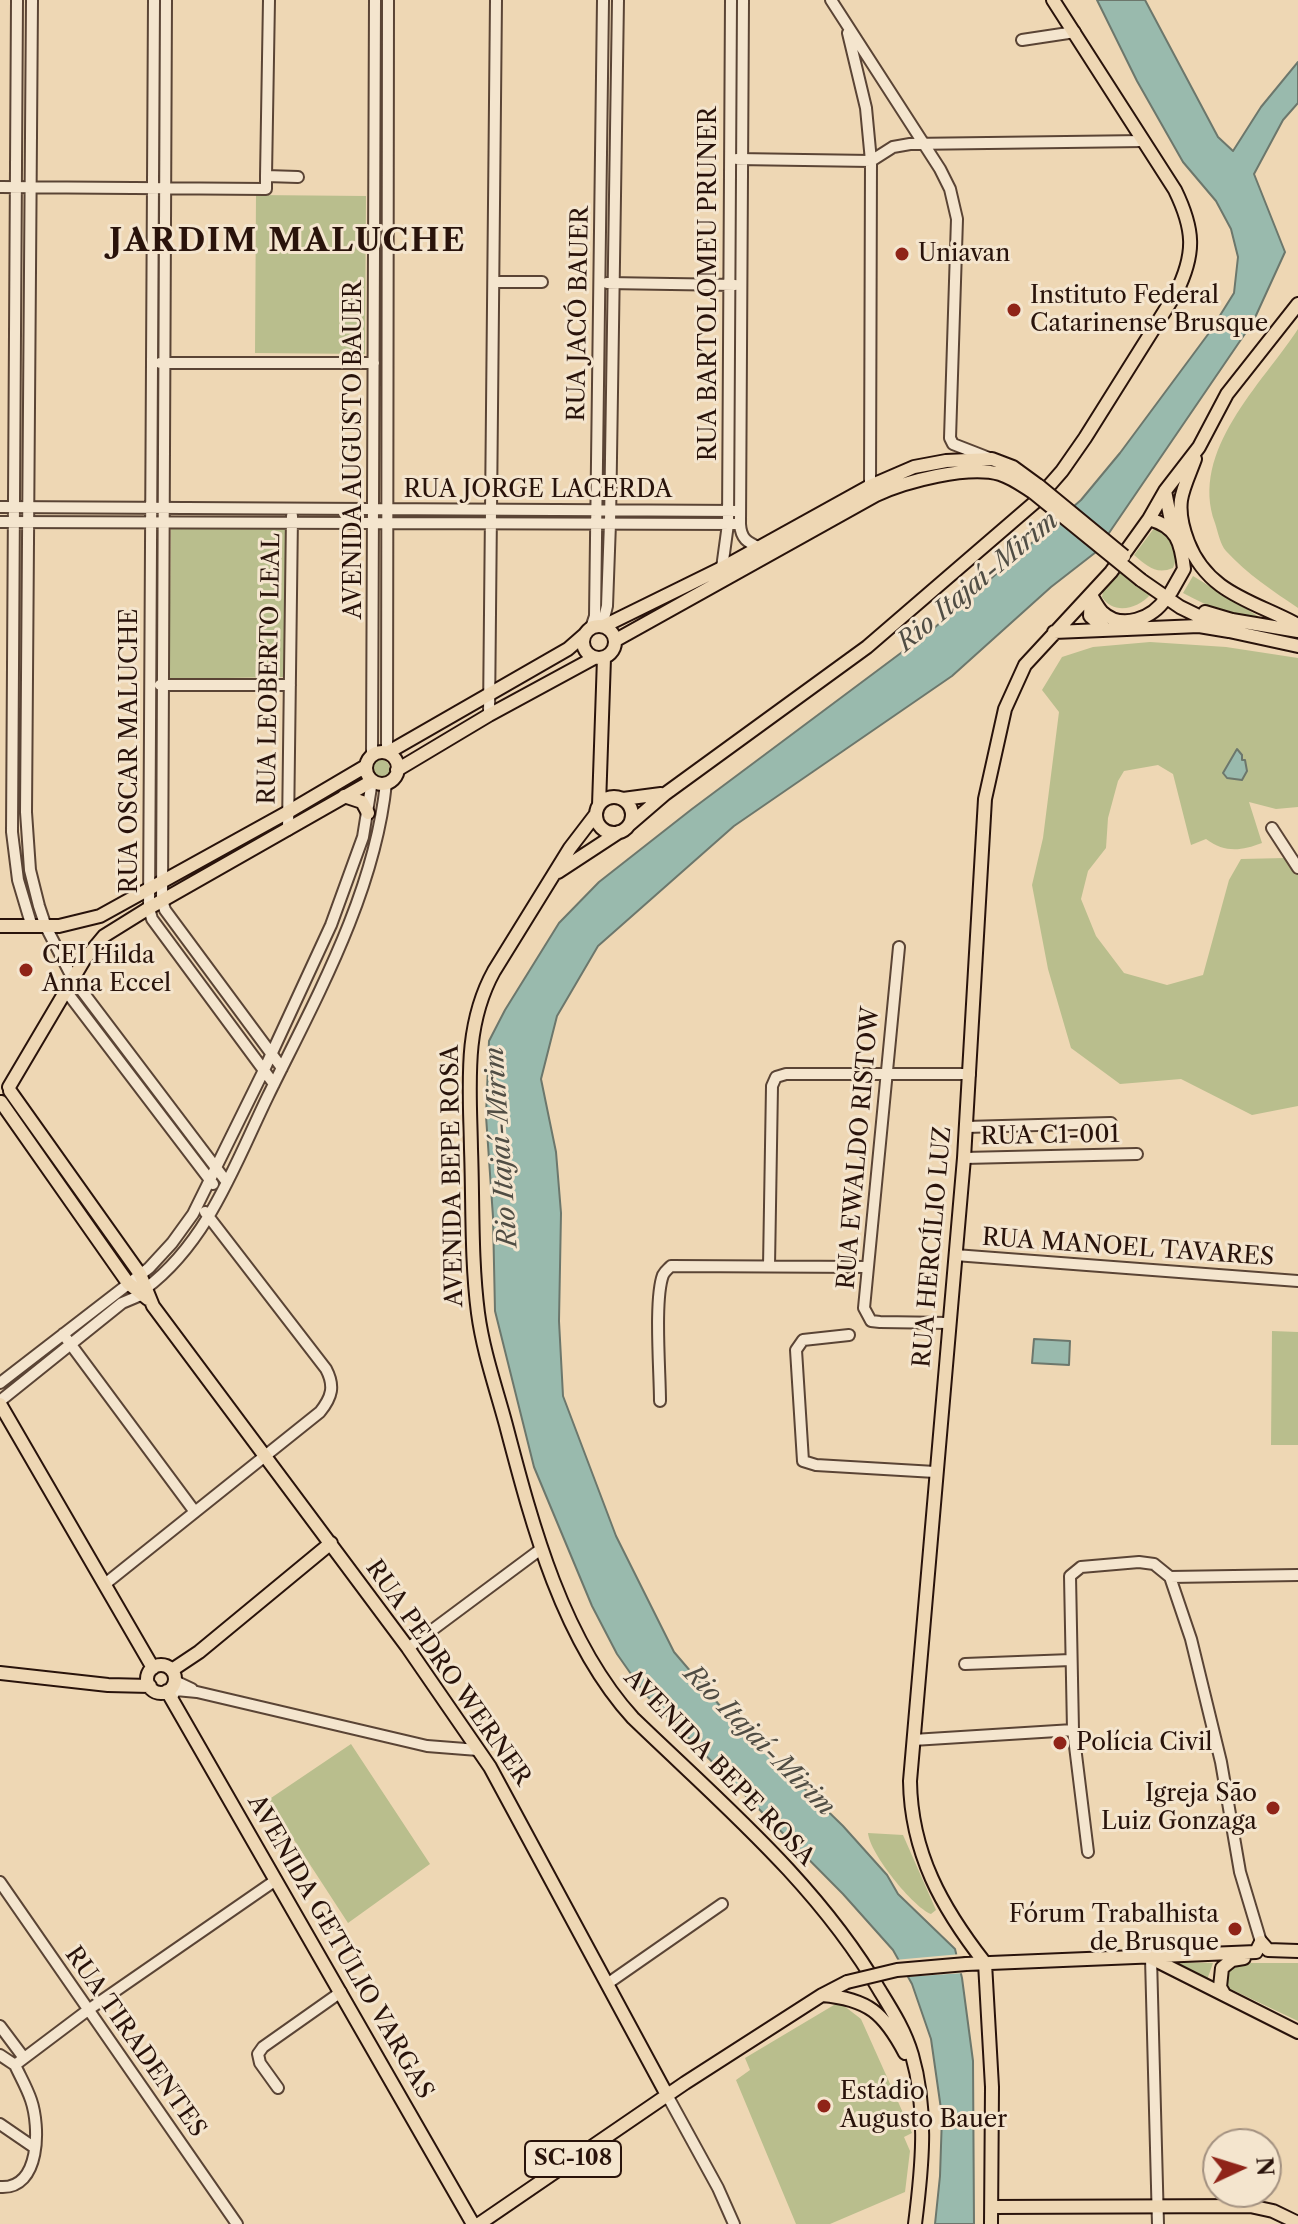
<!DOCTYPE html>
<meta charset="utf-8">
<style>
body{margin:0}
#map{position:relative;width:1298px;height:2224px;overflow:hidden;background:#eed7b4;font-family:"Libre Caslon Text",serif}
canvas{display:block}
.north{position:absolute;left:1202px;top:2128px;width:80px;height:80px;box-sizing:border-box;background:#f4e5ce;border:2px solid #a39180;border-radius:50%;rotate:86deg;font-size:22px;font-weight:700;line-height:32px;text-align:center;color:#29130b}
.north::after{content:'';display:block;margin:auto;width:28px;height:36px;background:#8f2418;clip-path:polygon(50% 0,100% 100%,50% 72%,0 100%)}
</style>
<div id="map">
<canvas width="1298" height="2224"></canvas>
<div class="north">N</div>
</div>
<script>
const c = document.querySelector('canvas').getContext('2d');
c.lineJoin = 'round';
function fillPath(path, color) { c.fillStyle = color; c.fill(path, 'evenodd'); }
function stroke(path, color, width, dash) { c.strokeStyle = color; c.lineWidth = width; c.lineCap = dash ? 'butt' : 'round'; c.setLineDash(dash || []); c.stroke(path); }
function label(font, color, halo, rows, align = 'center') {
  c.font = font + ' "Libre Caslon Text",serif'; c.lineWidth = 6; c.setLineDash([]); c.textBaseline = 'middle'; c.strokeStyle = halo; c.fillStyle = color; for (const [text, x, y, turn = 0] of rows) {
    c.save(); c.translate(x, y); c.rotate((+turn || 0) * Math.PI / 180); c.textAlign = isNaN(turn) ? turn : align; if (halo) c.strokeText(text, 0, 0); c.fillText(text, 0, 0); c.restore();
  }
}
fillPath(new Path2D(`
 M256 195 366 196 365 354 255 353Z
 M1298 329V608C1273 591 1247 574 1226 551 1220 544 1218 532 1215 523 1189 451 1262 384 1298 329Z
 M171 527 286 529 284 677 169 679Z
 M1155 527 1168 532C1174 544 1179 555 1173 568 1156 575 1147 566 1134 555Z
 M1121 572 1150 595C1138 609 1113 615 1102 597L1103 591Z
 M1193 576 1269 623C1238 617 1210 608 1183 593Z
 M1150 642 1226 647 1298 658V807L1276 809 1249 802 1262 843C1241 851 1225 853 1206 839L1191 845 1173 774 1158 765 1124 771 1118 781 1108 818 1106 848 1088 871 1081 899 1096 936 1124 973 1167 985 1203 975 1229 880 1241 859 1285 858 1298 871V1106L1252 1115 1181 1079 1120 1084 1071 1048 1048 969 1032 885 1043 838 1059 712 1042 690 1062 657 1093 647Z
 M370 769a10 10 0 1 1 20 0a10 10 0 1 1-20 0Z
 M1272 1331 1298 1332V1445H1271Z
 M351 1744 430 1864 348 1923 268 1800Z
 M868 1833 903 1835 936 1910 931 1914C913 1907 870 1854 868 1833Z
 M1172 1962 1213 1963 1207 1980Z
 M1238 1963H1298V2021L1224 1986 1230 1968Z
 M839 2002 861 2019 912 2133 904 2137 910 2151 905 2192 830 2224H796L736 2080 750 2070 745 2058Z`), '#b9be8d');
const water = new Path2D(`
 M1097 0H1145L1218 137 1233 151 1261 107 1298 62V103L1283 120 1254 174 1285 252 1253 322 1096 552 1051 587 952 676 734 826 598 946 557 1016 541 1079 556 1152 561 1213 559 1321 563 1396 616 1536 674 1652 721 1707 843 1826 887 1875 898 1894 955 1949 962 1978 973 2061 974 2224H935L940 2176 942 2116 931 2039 912 1984 893 1950 843 1894 645 1694 617 1654 592 1606 534 1467 495 1311 493 1217 486 1116 489 1041 505 1010 559 923 599 882 692 809 933 629 1081 500 1120 453 1209 333 1234 293 1238 257 1231 229 1216 201 1183 162 1137 81Z
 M1237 749 1242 755V760H1245L1247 771 1242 780 1227 778 1223 773Z
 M1034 1339 1070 1341 1069 1365 1032 1363Z`);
fillPath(water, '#99baad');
stroke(water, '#6c776c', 2);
fillPath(new Path2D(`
 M961 1954 965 1973 904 1977 894 1960Z`), '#eed7b4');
const minor = new Path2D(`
 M17 0 12 832 18 880 32 927
 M32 0 26 812 30 870 39 906 46 927 73 979 226 1181
 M154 0 149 908 152 919 274 1084
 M166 0 162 900 165 910 282 1068
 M743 0 740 524C741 539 747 542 760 548
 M831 0 940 169 950 189 957 219 950 438 953 444 989 458
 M848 33 866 108 871 161 870 486
 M1022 40 1075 32
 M737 159 871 161
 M871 161 893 147 910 144 1144 141
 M266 176 269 0
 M0 187 266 189V176L298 177
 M494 282H542
 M607 283 735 285
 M160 363H374
 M0 507 740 511
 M0 522 740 524
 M722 568 728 524 731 0
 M602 626 607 606 610 523 618 0
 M591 628 595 616 603 0
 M160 685H290
 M489 715 496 0
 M387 753 388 0
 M372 755 375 0
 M1272 828 1298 868
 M288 830 292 516
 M899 947 864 1308 871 1321 880 1322 949 1323
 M66 991 213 1184
 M966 1127 1111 1123
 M964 1158 1137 1154
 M955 1255 1298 1281
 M769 1266 772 1086 776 1077 786 1074H970
 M145 1289C208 1242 235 1164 268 1096 316 998 375 893 386 783
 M63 1334 195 1512
 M849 1335 803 1340 796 1350 803 1461 816 1465 935 1472
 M0 1383 149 1268 172 1243 193 1214 264 1070 331 925 363 837 372 781
 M0 1401 122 1303 141 1295
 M660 1401C660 1372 654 1299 663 1275 666 1270 667 1270 671 1266L868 1267
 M1170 1577 1298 1575
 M105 1584 320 1412C332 1397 335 1386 326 1369L205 1212
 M408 1648 541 1549
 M965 1664 1071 1660
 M175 1681 192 1689
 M171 1698 176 1690 197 1692 427 1746 478 1750
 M913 1740 1073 1730
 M1088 1852 1073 1730 1070 1576 1081 1567 1139 1562 1154 1564 1170 1577 1191 1639 1221 1762 1240 1872 1261 1942
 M0 1882 237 2224
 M1151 1958 1158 2224
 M607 1984 722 1904
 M0 2026 24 2058
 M0 2055 15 2065
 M15 2065 88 2010 276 1880
 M278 2088 260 2063 258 2054 263 2047 341 1992
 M667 2095 718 2188 734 2224
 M0 2124 35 2148
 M0 2187C41 2190 40 2126 31 2100 27 2088 20 2076 15 2065`);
const major = new Path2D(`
 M1195 459C1190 473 1183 487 1181 500 1179 515 1183 529 1188 542 1208 594 1254 601 1298 625
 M1165 491 1173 531
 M1149 519C1177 527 1181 542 1184 569L1171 592
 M1141 580 1180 607 1229 631 1298 646
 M1091 595C1094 600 1098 608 1102 612 1122 631 1153 618 1166 598
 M1091 595 1090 616 1105 629
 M1205 612 1232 620 1298 631
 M583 642a16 16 0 1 1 32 0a16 16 0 1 1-32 0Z
 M604 626 722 568 870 486 914 467 946 461 992 459 1013 467 1039 486
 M1054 632 1199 626 1229 631
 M616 640 876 495C906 481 968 465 1000 474 1013 478 1023 486 1034 493
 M366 768a16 16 0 1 1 32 0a16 16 0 1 1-32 0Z
 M387 753 568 649 584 635
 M397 770 489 715 594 658
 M344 796 362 802 368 813
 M596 815a18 18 0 1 1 36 0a18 18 0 1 1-36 0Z
 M623 799 661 794
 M599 805 604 658
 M596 814 570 848 494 971C463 1027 470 1087 471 1149 473 1203 471 1259 478 1313 483 1351 496 1388 506 1425 532 1524 562 1640 633 1718 721 1803 818 1884 880 1991 893 2012 905 2031 912 2055 928 2110 922 2169 915 2224
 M629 825 665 794 867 647 1034 503 1062 471 1085 438 1176 293C1196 253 1194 229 1175 190L1053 0
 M558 872 619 832
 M0 926H59L100 916 288 812 366 766
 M9 1087 84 960 104 936 149 908 372 781
 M10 1091 140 1274 153 1306 408 1648 490 1767 667 2095
 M1 1102 128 1283 148 1299
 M0 1404 153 1668
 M147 1679a14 14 0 1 1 28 0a14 14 0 1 1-28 0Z
 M172 1670 199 1652 331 1543
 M0 1673 108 1685 150 1686
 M167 1691 473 2224
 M1151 1958 1298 2032
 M985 1963C942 1908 911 1853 910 1781L964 1158 985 799 1005 709 1025 665 1111 572 1149 519 1165 491 1199 447 1227 394 1298 304
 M985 1963 992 2087 991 2224
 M966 1964 1256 1952 1261 1942 1268 1950 1298 1951
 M1224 1994 1220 1987 1222 1968 1232 1960 1244 1958
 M822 1995C868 1999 884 2013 905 2053
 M992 2207 1250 2206 1273 2211 1298 2223
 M479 2224 685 2083 822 1995 847 1982`);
stroke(minor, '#5a4435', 14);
stroke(major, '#29130b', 16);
stroke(minor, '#f4e5ce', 10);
stroke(major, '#eed7b4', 12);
const majorBridge = new Path2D(`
 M1039 486 1124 556
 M1034 493 1141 580
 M847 1982 897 1970 966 1964`);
stroke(majorBridge, '#29130b', 16, []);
stroke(majorBridge, '#eed7b4', 12);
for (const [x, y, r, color] of [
 [902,254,8,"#8f2418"],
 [1014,310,8,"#8f2418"],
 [26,970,8,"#8f2418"],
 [1060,1743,8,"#8f2418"],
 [1273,1808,8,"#8f2418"],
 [1235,1929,8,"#8f2418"],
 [824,2106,8,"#8f2418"]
]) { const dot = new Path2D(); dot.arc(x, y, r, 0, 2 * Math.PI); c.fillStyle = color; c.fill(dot); stroke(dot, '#f4e5ce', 3); }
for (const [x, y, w] of [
 [573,2159,96]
]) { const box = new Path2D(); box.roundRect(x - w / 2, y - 18, w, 36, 6); c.fillStyle = '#f4e5ce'; c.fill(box); stroke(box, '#29130b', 2); }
label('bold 22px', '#29130b', null, [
 ["SC-108",573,2159]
]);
label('24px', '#29130b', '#f4e5ce', [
 ["Uniavan",918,254],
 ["Instituto Federal",1030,296],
 ["Catarinense Brusque",1030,324],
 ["CEI Hilda",42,956],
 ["Anna Eccel",42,984],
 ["Polícia Civil",1076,1743],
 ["Igreja São",1257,1794,"right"],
 ["Luiz Gonzaga",1257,1822,"right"],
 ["Fórum Trabalhista",1219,1915,"right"],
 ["de Brusque",1219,1943,"right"],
 ["Estádio",840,2092],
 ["Augusto Bauer",840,2120]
], 'left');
label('24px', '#29130b', '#f4e5ce', [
 ["RUA BARTOLOMEU PRUNER",709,284,-90],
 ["RUA JACÓ BAUER",579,314,-89],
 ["AVENIDA AUGUSTO BAUER",354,450,-90],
 ["RUA JORGE LACERDA",538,490],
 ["RUA LEOBERTO LEAL",270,669,-89],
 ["RUA OSCAR MALUCHE",130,751,-90],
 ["RUA C1-001",1050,1136,-1],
 ["RUA EWALDO RISTOW",859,1148,-85],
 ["AVENIDA BEPE ROSA",453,1176,-91],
 ["RUA HERCÍLIO LUZ",933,1247,-85],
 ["RUA MANOEL TAVARES",1128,1248,4],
 ["RUA PEDRO WERNER",448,1673,55],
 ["AVENIDA BEPE ROSA",719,1768,46],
 ["AVENIDA GETÚLIO VARGAS",340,1947,60],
 ["RUA TIRADENTES",135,2042,55]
]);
label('italic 26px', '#504d44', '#f4e5ce', [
 ["Rio Itajaí-Mirim",978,582,-40],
 ["Rio Itajaí-Mirim",502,1147,-94],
 ["Rio Itajaí-Mirim",759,1741,45]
]);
c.letterSpacing = '2px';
label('bold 32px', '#29130b', '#f4e5ce', [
 ["JARDIM MALUCHE",288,242]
]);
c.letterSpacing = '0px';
</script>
